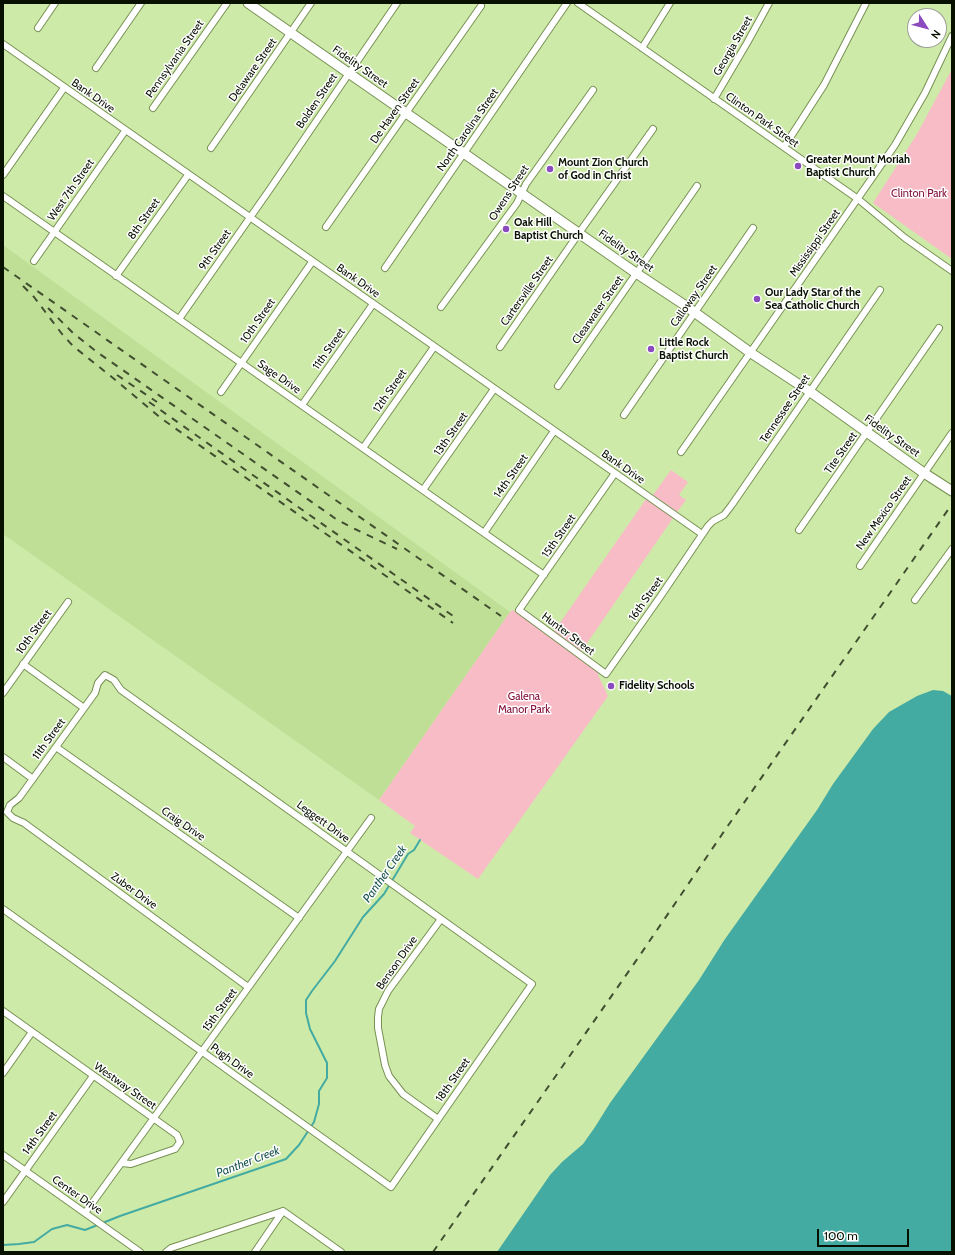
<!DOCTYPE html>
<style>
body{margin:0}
#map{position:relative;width:955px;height:1255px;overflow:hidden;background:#ceeaa9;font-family:Cabin,sans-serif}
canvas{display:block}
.frame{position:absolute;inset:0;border:4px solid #081100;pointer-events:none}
.north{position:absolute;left:907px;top:8px;width:40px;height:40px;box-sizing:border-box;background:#fff;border:1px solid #9ca099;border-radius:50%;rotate:126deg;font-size:11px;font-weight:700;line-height:16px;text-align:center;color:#081100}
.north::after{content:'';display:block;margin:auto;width:14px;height:18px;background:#8c4abf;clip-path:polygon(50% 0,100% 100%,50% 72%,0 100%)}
.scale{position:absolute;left:817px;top:1229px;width:92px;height:18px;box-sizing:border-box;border:2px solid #081100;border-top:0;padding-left:5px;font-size:12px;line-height:14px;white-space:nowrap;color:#081100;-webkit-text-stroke:3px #fff;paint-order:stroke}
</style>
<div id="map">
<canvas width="955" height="1255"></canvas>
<div class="frame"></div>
<div class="north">N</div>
<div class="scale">100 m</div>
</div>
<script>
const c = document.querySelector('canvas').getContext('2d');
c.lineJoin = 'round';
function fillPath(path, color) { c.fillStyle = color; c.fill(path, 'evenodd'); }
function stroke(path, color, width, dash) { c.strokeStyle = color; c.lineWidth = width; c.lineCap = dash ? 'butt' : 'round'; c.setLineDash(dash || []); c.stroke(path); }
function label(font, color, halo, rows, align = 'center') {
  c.font = font + ' Cabin,sans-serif'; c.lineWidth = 3; c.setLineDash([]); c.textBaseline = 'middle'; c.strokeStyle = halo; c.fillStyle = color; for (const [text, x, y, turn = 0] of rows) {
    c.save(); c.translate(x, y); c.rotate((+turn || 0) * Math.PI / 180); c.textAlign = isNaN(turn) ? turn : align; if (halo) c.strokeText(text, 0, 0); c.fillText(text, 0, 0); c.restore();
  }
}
fillPath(new Path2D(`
 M3 245 510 612 379 800 3 534Z`), '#c0df96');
fillPath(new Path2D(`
 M952 69V259L873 203 917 134Z
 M671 470 688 482 679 495 686 500 677 512 653 495Z
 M646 499 673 518 581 652 553 633Z
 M513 610 599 672 598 675 608 696 478 879 410 833 415 826 379 800 510 612Z`), '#f8bcc6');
fillPath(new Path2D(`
 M933 690 943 691 952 696V1252H497L550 1175 562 1162 583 1144 595 1127 610 1103 699 980 725 939 817 810 833 784 873 729 889 712 917 696Z`), '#44aba2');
stroke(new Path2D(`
 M3 1245 19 1244 34 1242 52 1229 67 1225 85 1230 120 1216 286 1159 299 1145 314 1122 319 1104V1091L327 1078V1063L310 1029 306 1013V1000L312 991 335 961 363 917 384 894 408 854 414 850 420 840`), '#44aba2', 2);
const minor = new Path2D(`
 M578 3 858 199 905 238 952 271
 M38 28 55 3
 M3 44 702 534
 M642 48 670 3
 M96 68 141 3
 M714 99 747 43 769 3
 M153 108 227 3
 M784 147 824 85 866 3
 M211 148 311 3
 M3 175 64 88
 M3 196 544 575
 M326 227 481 6
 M34 261 125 131
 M385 268 567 3
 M116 276 188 175
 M441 307 517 203 526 184 593 90
 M179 319 270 189 397 3
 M500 347 579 233 653 129
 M558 386 697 186
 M221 392 312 262
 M302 405 373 304
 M624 415 753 228
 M363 448 434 347
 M681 452 895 145 925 93 952 36
 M615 473 519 610 606 674 660 597 708 526 713 521 724 515 731 506 880 290
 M423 490 494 389
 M799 530 939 328
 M484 533 554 431
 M860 566 952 433
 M915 600 952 549
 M23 664 84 708
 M3 693 68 602
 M56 747 299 918
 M3 757 33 779
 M3 909 391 1187 532 984 121 690 114 680 105 675 98 683 95 693 19 798 10 805 7 812 13 818 24 823 248 987
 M3 1011 177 1135 180 1142 175 1149 131 1164 122 1163
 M3 1073 32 1032
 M438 1119 403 1094 389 1076 385 1065 378 1028V1017L379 1009 388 991 441 919
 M3 1155 140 1252
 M3 1202 93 1076
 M85 1213 371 818
 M166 1252 171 1248 283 1211 341 1252
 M255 1252 283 1211`);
const secondary = new Path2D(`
 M248 3 636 273 683 304 751 353 809 391 924 473 952 491`);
stroke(minor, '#779153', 8);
stroke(secondary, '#779153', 11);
stroke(minor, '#fff', 6);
stroke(secondary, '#fff', 9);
stroke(new Path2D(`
 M3 267 501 616
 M23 286 34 297 62 334 73 346 113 378 162 419 453 623
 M48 308 73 333 97 352 336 519 355 529 397 549
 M117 375 157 402
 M149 402 456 618
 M433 1252 638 958 725 830 952 504`), '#404f30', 2, [7, 7]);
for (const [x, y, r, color] of [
 [798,166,4,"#8c4abf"],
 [550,169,4,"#8c4abf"],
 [506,229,4,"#8c4abf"],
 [757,299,4,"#8c4abf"],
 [651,349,4,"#8c4abf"],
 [611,686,4,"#8c4abf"]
]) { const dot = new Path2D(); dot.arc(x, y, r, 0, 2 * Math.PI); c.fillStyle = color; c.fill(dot); stroke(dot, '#fff', 1.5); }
label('11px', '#081100', '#fff', [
 ["Georgia Street",733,46,-60],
 ["Pennsylvania Street",175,59,-55],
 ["Fidelity Street",360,67,35],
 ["Delaware Street",253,70,-55],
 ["Bank Drive",93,96,35],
 ["Bolden Street",317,101,-56],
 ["De Haven Street",395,111,-55],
 ["Clinton Park Street",762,120,35],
 ["North Carolina Street",468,130,-55],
 ["West 7th Street",71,190,-55],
 ["Owens Street",509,193,-57],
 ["8th Street",144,219,-55],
 ["Mississippi Street",815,243,-55],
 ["9th Street",215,250,-55],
 ["Fidelity Street",626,251,35],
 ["Bank Drive",358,281,35],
 ["Cartersville Street",527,291,-55],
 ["Calloway Street",694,296,-55],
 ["Clearwater Street",598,310,-55],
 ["10th Street",258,321,-55],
 ["11th Street",329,349,-55],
 ["Sage Drive",279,377,35],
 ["12th Street",390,391,-55],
 ["Tennessee Street",785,409,-56],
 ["13th Street",451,434,-55],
 ["Fidelity Street",892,436,35],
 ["Tite Street",841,453,-55],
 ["Bank Drive",623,467,35],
 ["14th Street",511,476,-55],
 ["New Mexico Street",884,513,-55],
 ["15th Street",559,536,-55],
 ["16th Street",646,599,-55],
 ["10th Street",34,632,-54],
 ["Hunter Street",568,634,37],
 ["11th Street",49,739,-54],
 ["Leggett Drive",323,822,36],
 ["Craig Drive",183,824,35],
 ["Zuber Drive",134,891,36],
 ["Benson Drive",397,963,-55],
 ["15th Street",220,1010,-54],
 ["Pugh Drive",232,1061,36],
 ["18th Street",453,1080,-55],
 ["Westway Street",125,1086,35],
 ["14th Street",40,1133,-54],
 ["Center Drive",77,1195,35]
]);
label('bold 11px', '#081100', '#fff', [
 ["Greater Mount Moriah",806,160],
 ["Baptist Church",806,173],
 ["Mount Zion Church",558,163],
 ["of God in Christ",558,176],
 ["Oak Hill",514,223],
 ["Baptist Church",514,236],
 ["Our Lady Star of the",765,293],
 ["Sea Catholic Church",765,306],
 ["Little Rock",659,343],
 ["Baptist Church",659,356],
 ["Fidelity Schools",619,686]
], 'left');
label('11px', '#830e39', '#fff', [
 ["Clinton Park",919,194],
 ["Galena",524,697],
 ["Manor Park",524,710]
]);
label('italic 12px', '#1e5853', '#fff', [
 ["Panther Creek",385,874,-55],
 ["Panther Creek",248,1162,-21]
]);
</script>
